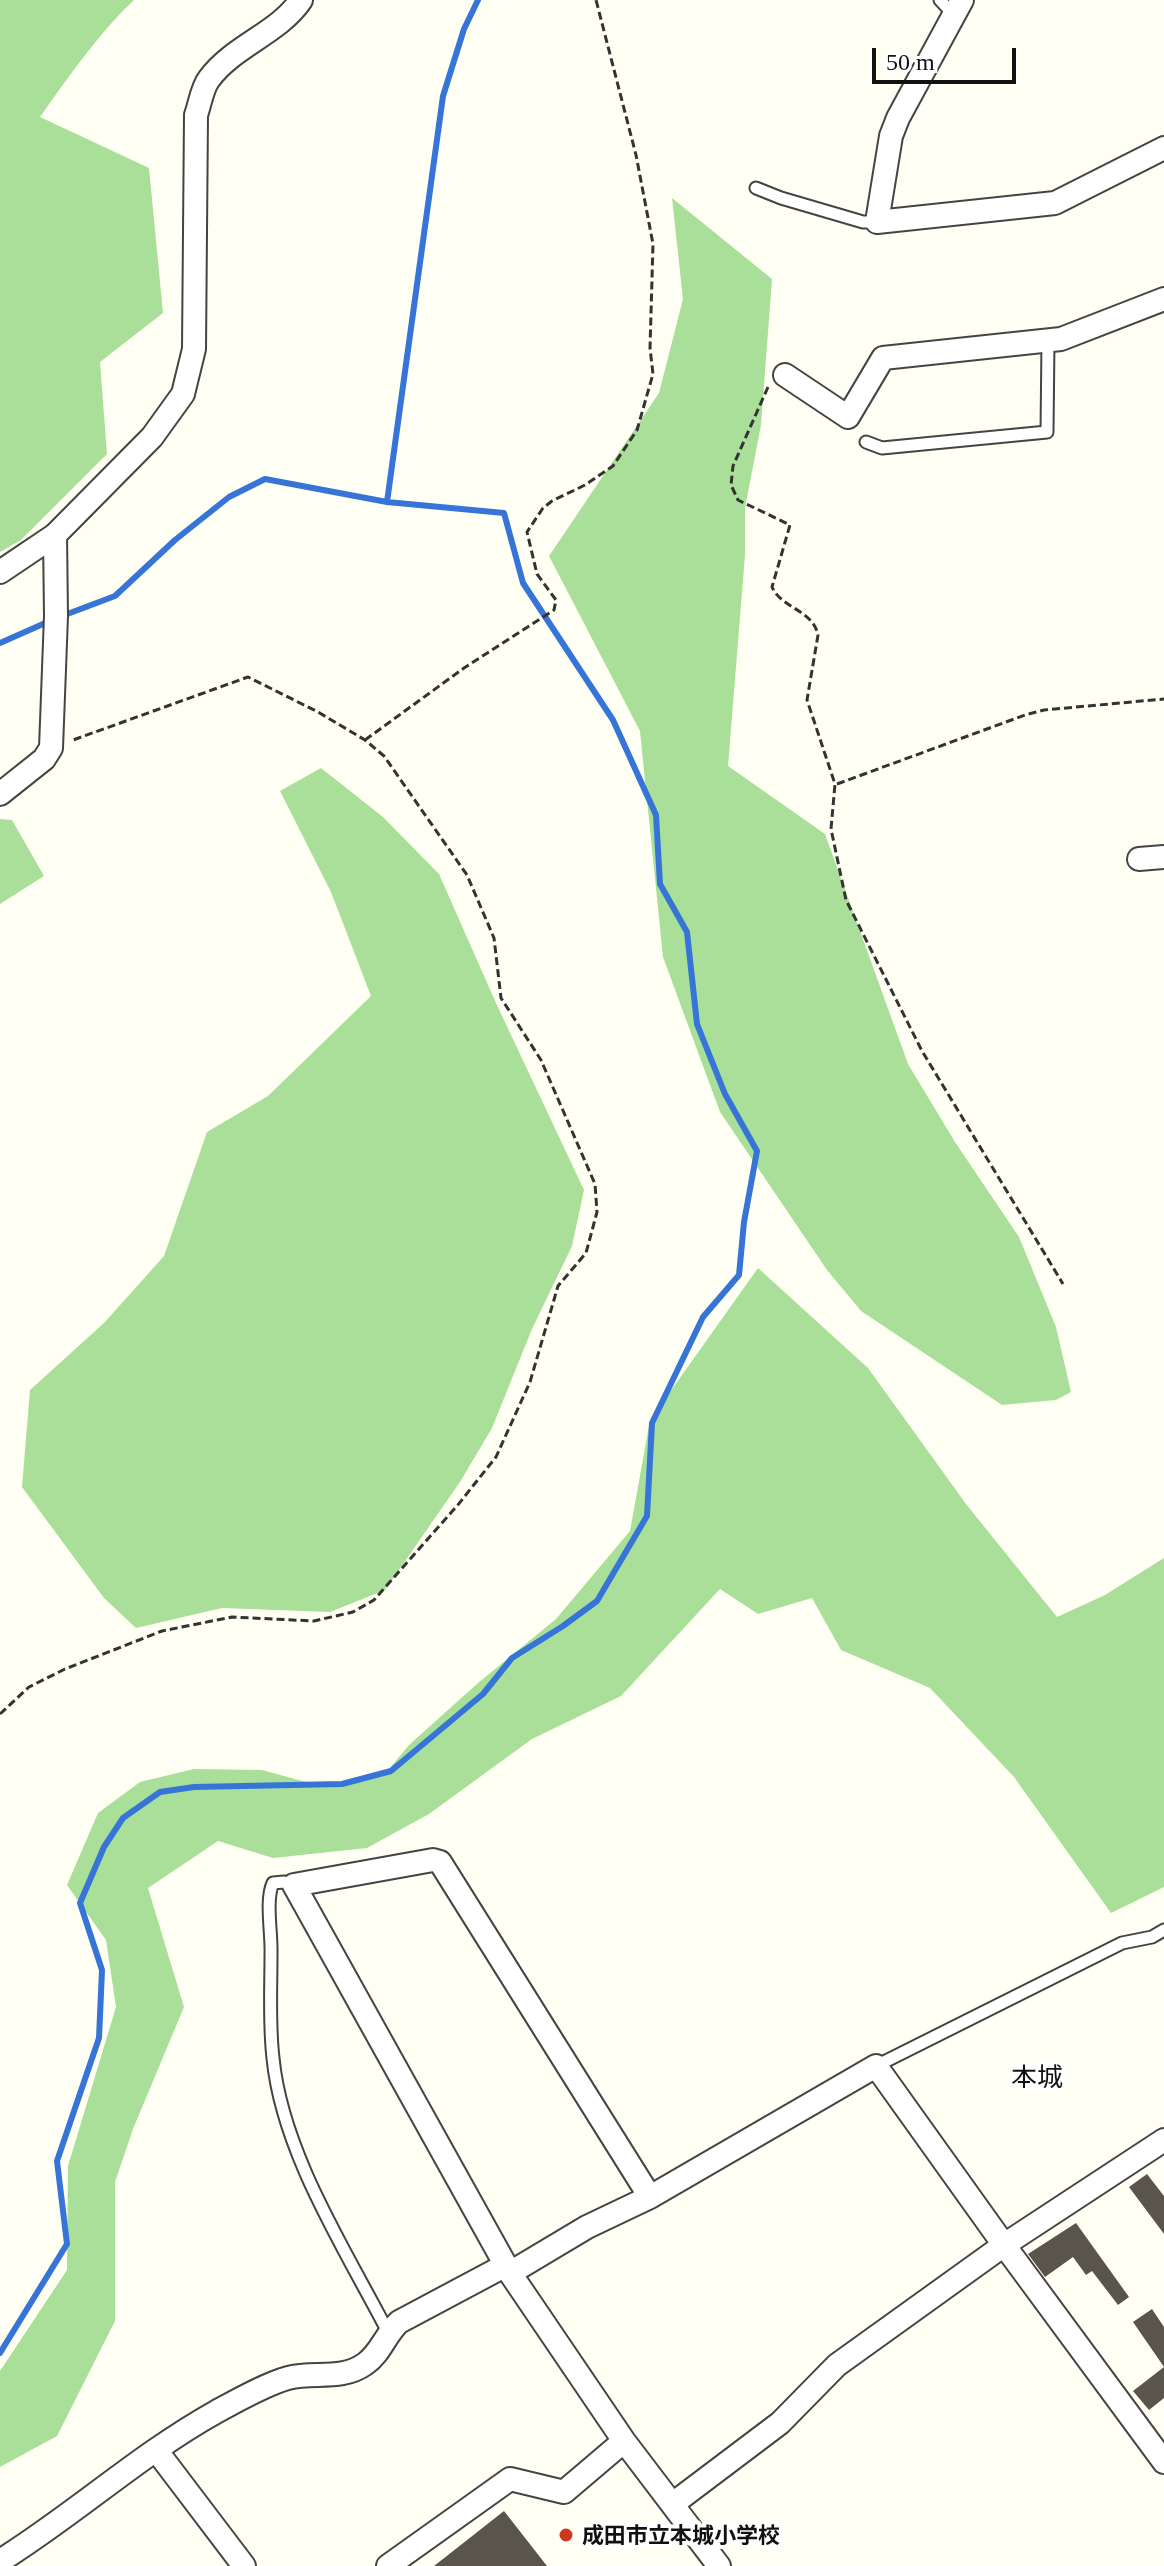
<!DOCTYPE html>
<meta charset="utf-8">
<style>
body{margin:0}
#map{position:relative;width:1164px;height:2566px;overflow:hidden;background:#fffff4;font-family:Georgia,serif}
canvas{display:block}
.scale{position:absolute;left:872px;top:48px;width:144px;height:36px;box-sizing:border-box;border:4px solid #111;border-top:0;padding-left:10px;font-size:24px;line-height:28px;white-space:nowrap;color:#111;-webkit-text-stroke:6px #fff;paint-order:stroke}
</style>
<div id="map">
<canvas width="1164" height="2566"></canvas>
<div class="scale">50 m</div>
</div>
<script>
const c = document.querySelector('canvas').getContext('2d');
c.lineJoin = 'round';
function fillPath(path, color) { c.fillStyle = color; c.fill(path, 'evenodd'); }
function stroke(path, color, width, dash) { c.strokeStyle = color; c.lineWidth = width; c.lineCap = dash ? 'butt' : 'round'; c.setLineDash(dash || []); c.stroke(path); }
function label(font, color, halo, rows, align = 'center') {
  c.font = font + ' Georgia,"Noto Sans JP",serif'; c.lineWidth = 8; c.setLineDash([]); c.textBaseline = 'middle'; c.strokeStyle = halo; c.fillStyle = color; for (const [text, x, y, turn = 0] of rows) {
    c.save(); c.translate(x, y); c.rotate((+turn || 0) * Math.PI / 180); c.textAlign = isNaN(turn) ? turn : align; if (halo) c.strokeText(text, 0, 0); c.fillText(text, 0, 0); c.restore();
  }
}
fillPath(new Path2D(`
 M0 0H134C98 34 69 76 40 117L149 168 163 313 100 362 107 454 21 540 0 552Z
 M672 198 772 279 761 425 745 508V555L728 766 825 834 908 1064 955 1142 1019 1237 1056 1327 1071 1392 1056 1400 1002 1405 861 1311 827 1270 720 1112 663 957 640 731 549 556 659 393 683 299Z
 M321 768 383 817 439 874 496 1003 584 1190 572 1246 532 1329 492 1428 460 1482 385 1590 330 1612 222 1608 136 1628 104 1598 22 1487 30 1390 104 1323 164 1256 207 1132 268 1096 371 996 331 892 280 791Z
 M0 819 12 820 44 876 0 904Z
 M758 1268 868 1368 966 1504 1057 1617 1105 1595 1164 1558V1887L1111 1913 1014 1777 930 1688 841 1650 812 1598 758 1614 720 1589 621 1696 532 1739 429 1814 367 1848 273 1858 218 1841 148 1888 184 2007 133 2129 115 2182V2321L57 2436 0 2467V2371L67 2270 68 2166 116 2007 106 1940 67 1885 98 1813 140 1782 194 1769 262 1770 317 1785 384 1775 409 1745 478 1683 556 1619 630 1531 650 1420Z`), '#a9df98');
stroke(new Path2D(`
 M387 502 443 96 464 29 478 0
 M0 643 52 620
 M0 2353 67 2244 57 2161 99 2038 102 1970 80 1903 104 1847 123 1818 160 1792 194 1787 342 1784 391 1771 483 1694 512 1658 563 1626 597 1601 647 1516 652 1423 703 1317 739 1275 744 1222 757 1151 725 1094 697 1024 687 932 660 884 656 815 613 720 523 583 504 513 387 502 265 479 229 497 175 540 115 596 62 616`), '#3675d7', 6);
fillPath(new Path2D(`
 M1147 2174 1164 2196V2234L1129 2187Z
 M1076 2223 1129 2297 1118 2305 1092 2271 1086 2275 1073 2257 1045 2277 1028 2254Z
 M1152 2309 1164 2327V2398L1149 2410 1133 2391 1164 2367 1133 2322Z
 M504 2511 547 2566H434Z`), '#5a554c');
const lane = new Path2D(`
 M940 0 954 15
 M756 188 781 198 863 222H877
 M866 442 882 448 1047 432 1048 341
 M294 1885 284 1882 273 1883C265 1900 272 1934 271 1955 271 1989 269 2024 273 2058 282 2152 345 2249 388 2332
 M876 2066 1122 1943 1152 1937 1164 1930`);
const street = new Path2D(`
 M962 0 898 118 891 136 877 222 1055 203 1164 148
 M785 375 848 417 883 358 1061 339 1164 299
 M0 572 55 535 152 437 183 394 194 349 196 115C200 104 202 88 209 79 233 46 279 33 301 0
 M0 794 44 759 51 748 56 616 55 535
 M1139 859 1164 857
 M650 2197 440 1862 433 1860 294 1885 510 2273 624 2441 719 2566
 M510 2273 587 2227 650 2197 876 2066 1004 2245 1164 2462
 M156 2450 244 2566
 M674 2503 780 2423 837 2365 1004 2245 1164 2140
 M0 2561C74 2515 139 2455 216 2412 236 2401 266 2384 288 2378 314 2371 341 2381 365 2364 381 2353 385 2335 399 2322L506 2265
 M388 2566 510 2479 564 2492 624 2441`);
stroke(lane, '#444', 15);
stroke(street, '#444', 26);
stroke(new Path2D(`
 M768 387 733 466 731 485 738 500 790 525 772 587C781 608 813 610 818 635L807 700 835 784 831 829 846 900 922 1051 1063 1284
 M365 740 464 668 554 610 556 600 537 574 527 532 543 508 552 501 585 485 613 466 637 430 653 374 650 348 653 244 636 155 596 0
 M837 784 1025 715 1044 710 1164 699
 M0 1714 29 1687 65 1669 162 1631 232 1617 314 1621 353 1612 374 1600 457 1506 496 1457 530 1382 558 1286 586 1253 597 1212 595 1184 541 1060 501 998 494 938 467 875 384 756 365 740 318 712 248 677 73 740`), '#333', 3, [8, 4]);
stroke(lane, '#fff', 11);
stroke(street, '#fff', 22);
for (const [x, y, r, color] of [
 [566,2535,8,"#cc391d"]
]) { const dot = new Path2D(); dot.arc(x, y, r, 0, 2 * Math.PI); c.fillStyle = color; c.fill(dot); stroke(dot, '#fff', 3); }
label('bold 22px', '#111', '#fff', [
 ["成田市立本城小学校",582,2535]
], 'left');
label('26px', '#111', '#fff', [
 ["本城",1037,2076]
]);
</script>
